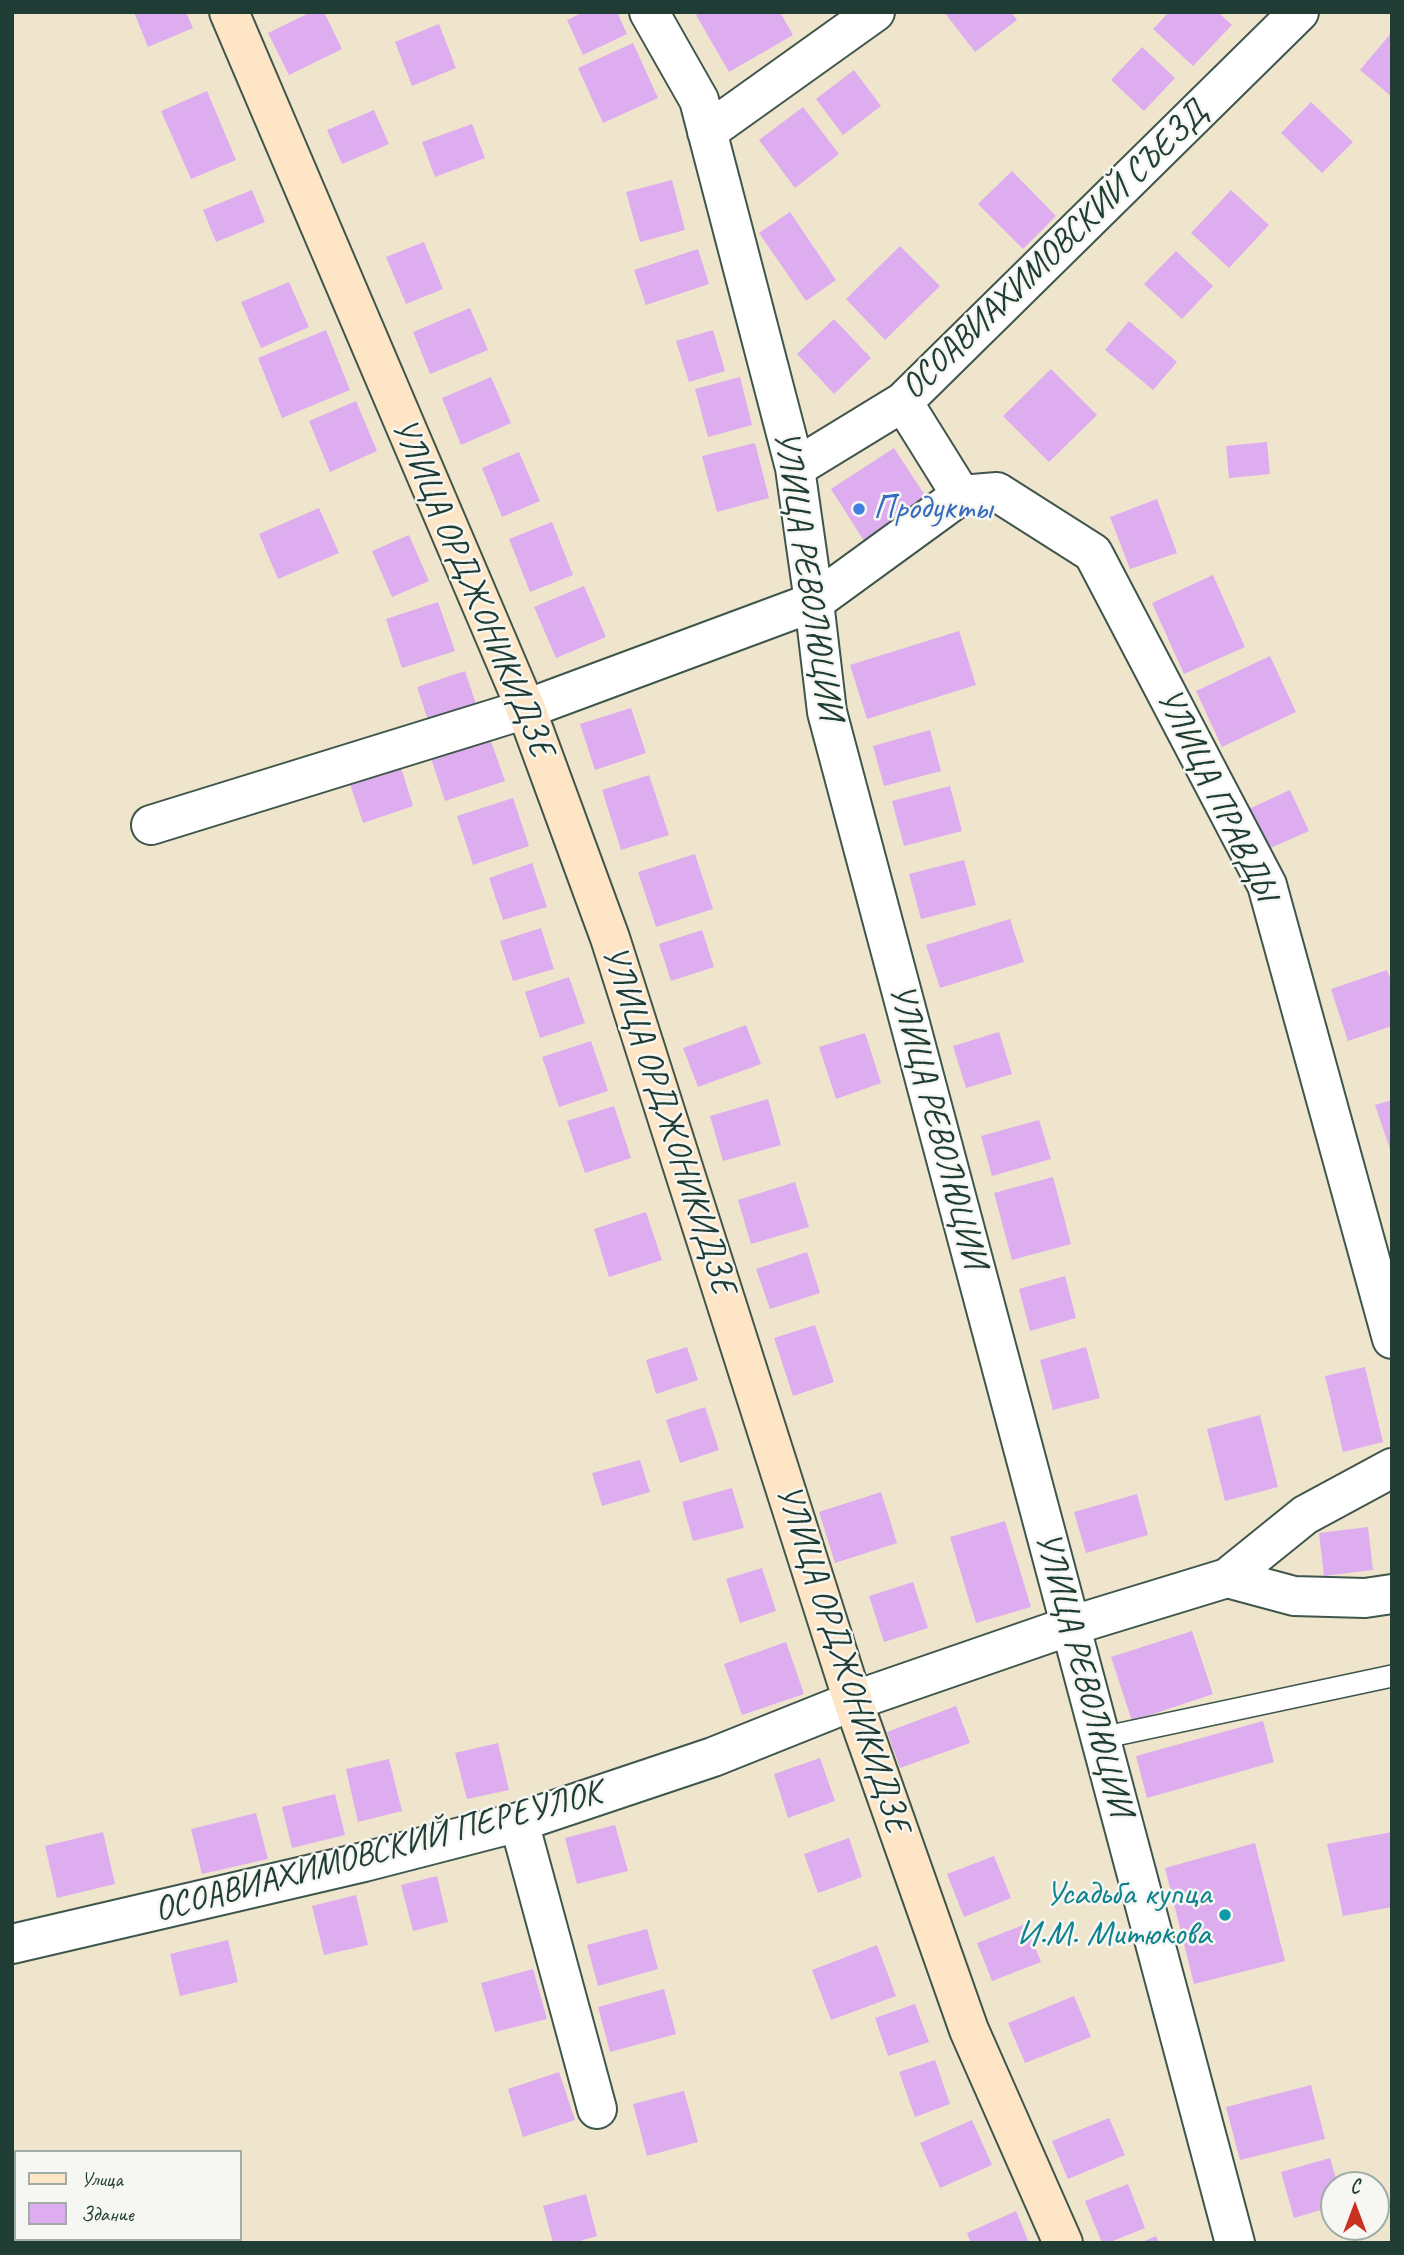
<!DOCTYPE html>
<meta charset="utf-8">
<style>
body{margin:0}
#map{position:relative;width:1404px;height:2255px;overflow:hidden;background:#efe5cc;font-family:Caveat,sans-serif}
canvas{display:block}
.frame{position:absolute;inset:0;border:14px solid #1f3d34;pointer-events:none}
.legend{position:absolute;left:14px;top:2150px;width:228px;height:91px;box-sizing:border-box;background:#f6f6f2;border:2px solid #a0aca6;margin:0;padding:9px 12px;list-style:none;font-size:21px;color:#1f3d34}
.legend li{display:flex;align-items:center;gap:14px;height:35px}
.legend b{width:35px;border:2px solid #a0aca6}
.north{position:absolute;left:1320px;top:2171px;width:70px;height:70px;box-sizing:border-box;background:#f6f6f2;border:2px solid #a0aca6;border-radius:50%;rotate:0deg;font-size:19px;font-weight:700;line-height:28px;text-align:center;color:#1f3d34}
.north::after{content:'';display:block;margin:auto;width:24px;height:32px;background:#c8321e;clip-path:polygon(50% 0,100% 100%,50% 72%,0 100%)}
</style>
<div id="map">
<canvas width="1404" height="2255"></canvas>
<div class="frame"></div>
<ul class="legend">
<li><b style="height:9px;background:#fde5c5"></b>Улица</li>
<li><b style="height:19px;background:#deadef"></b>Здание</li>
</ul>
<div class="north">С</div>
</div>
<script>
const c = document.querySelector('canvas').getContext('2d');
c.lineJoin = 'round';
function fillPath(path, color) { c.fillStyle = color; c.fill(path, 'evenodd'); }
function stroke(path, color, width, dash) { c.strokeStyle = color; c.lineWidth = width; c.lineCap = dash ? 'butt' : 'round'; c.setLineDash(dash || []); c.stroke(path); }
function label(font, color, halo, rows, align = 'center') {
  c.font = font + ' Caveat,sans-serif'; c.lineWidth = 5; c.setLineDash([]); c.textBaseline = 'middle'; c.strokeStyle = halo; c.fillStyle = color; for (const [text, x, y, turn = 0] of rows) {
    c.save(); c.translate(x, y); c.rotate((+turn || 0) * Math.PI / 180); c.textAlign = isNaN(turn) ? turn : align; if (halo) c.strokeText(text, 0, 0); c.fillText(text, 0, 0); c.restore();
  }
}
fillPath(new Path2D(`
 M134 12H186L193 28 148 47Z
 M311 12H324L342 49 289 75 268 33Z
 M584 12H617L627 34 583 55 567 20Z
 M701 12H780L793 35 729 72 696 15Z
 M944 12H1011L1017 20 975 52Z
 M1169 12H1218L1232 25 1193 66 1153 29Z
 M439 24 456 68 412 86 395 42Z
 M1392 32V97L1360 70Z
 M633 43 658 98 603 123 578 68Z
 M1142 47 1175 78 1144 111 1111 80Z
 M854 70 881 106 843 135 816 99Z
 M207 91 236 160 191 179 161 111Z
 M1311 102 1353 142 1322 173 1281 133Z
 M803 107 839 154 795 188 759 140Z
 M374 110 389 144 342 164 327 130Z
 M472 124 485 158 435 177 422 142Z
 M1012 171 1056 216 1023 249 978 204Z
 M672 180 685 230 640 242 626 192Z
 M252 190 265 222 216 242 203 210Z
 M1231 190 1269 225 1229 268 1191 233Z
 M790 212 836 280 806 301 759 233Z
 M424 242 443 289 406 304 386 257Z
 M900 246 940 286 885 340 846 299Z
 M698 249 709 284 646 305 634 270Z
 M1176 251 1213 286 1182 319 1144 284Z
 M289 282 309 327 261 348 241 302Z
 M470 308 488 350 430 374 413 332Z
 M834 319 871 358 834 394 797 354Z
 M1129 321 1177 362 1153 390 1105 350Z
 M326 330 350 390 282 418 258 358Z
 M713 330 725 371 689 382 676 341Z
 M1051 369 1097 415 1049 462 1003 416Z
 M491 377 511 423 461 445 442 398Z
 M740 377 752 425 708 437 695 389Z
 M356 401 377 451 330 472 309 421Z
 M1267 442 1270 474 1229 478 1226 446Z
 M755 443 769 498 717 512 702 456Z
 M894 448 928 500 864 541 831 489Z
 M519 452 540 501 502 517 482 468Z
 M1157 499 1177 553 1130 569 1110 517Z
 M319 508 339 553 278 579 259 534Z
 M552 522 573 575 530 592 509 539Z
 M409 535 429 581 392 597 372 551Z
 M1213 575 1245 647 1184 674 1152 603Z
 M584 586 606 637 556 658 534 607Z
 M438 602 455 651 402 668 386 619Z
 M959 631 976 685 867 719 850 665Z
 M1270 656 1296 712 1222 747 1196 691Z
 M465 671 480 716 432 732 417 687Z
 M631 708 646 753 595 770 580 724Z
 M930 730 941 771 884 786 873 746Z
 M489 736 505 781 445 801 430 755Z
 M401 767 413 806 363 823 350 784Z
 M649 775 669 835 621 850 602 790Z
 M950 786 962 831 904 846 892 801Z
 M1290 790 1309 831 1259 853 1240 813Z
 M513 798 529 846 473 865 457 816Z
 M695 854 713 909 656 927 638 872Z
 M964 860 976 905 921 919 909 874Z
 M532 863 547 907 503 920 489 878Z
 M1010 919 1024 962 940 988 926 945Z
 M541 928 554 969 513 981 500 941Z
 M702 930 714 967 671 981 659 944Z
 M1387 970 1392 984V1026L1348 1041 1331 989Z
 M569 977 585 1023 540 1038 525 992Z
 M746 1025 761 1064 698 1087 683 1048Z
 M999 1032 1012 1074 966 1088 953 1046Z
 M865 1033 881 1083 836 1099 819 1047Z
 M591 1041 608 1091 559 1107 542 1057Z
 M768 1099 781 1145 723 1161 710 1116Z
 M1392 1100V1152H1391L1375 1105Z
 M614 1106 631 1158 585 1173 567 1121Z
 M1039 1120 1051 1159 992 1176 981 1136Z
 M1053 1177 1071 1244 1012 1260 994 1193Z
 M795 1182 809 1227 751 1244 738 1200Z
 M646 1212 662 1260 609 1277 594 1229Z
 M807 1252 820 1293 770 1309 756 1269Z
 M1065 1276 1076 1318 1030 1331 1019 1289Z
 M815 1325 834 1382 793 1396 774 1338Z
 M687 1347 698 1380 656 1394 646 1360Z
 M1086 1347 1100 1398 1053 1410 1040 1360Z
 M1365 1367 1383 1442 1343 1452 1325 1376Z
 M705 1407 719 1450 680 1463 666 1420Z
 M1260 1415 1278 1487 1225 1501 1207 1429Z
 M640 1460 650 1492 602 1506 592 1473Z
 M732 1488 744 1528 693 1541 682 1502Z
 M881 1492 897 1543 835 1563 819 1512Z
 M1137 1494 1148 1535 1086 1553 1074 1512Z
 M1005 1521 1031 1607 976 1623 950 1537Z
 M1368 1527 1373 1570 1324 1576 1319 1533Z
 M762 1568 776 1611 740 1623 726 1579Z
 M913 1582 928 1628 884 1642 869 1596Z
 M1192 1631 1213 1694 1132 1721 1111 1657Z
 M786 1642 804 1694 742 1715 724 1664Z
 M956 1706 970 1743 900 1768 887 1732Z
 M1263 1721 1274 1762 1147 1798 1136 1756Z
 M498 1743 509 1790 467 1799 455 1753Z
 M820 1758 835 1801 788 1818 774 1774Z
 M389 1759 402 1811 358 1822 346 1769Z
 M335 1794 345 1835 292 1848 282 1807Z
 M256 1813 268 1859 202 1874 191 1829Z
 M615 1825 628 1871 577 1884 565 1838Z
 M103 1832 115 1884 57 1898 45 1846Z
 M1392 1832V1907L1343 1916 1327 1844Z
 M849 1838 862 1877 818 1893 804 1854Z
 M1255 1843 1285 1961 1194 1984 1165 1868Z
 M994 1856 1011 1898 964 1917 947 1874Z
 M437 1876 448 1922 413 1931 401 1885Z
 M356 1895 368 1945 324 1955 312 1906Z
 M1026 1924 1041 1962 992 1981 977 1943Z
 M647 1929 658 1969 598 1986 587 1945Z
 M228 1940 238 1982 180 1996 170 1954Z
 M877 1945 896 1996 831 2020 812 1970Z
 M533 1969 547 2019 495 2032 481 1983Z
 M664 1989 676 2034 610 2052 598 2007Z
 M1074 1996 1091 2037 1025 2063 1008 2023Z
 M915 2004 929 2042 888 2056 875 2018Z
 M935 2060 950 2104 915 2117 899 2072Z
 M559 2072 575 2120 523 2137 508 2089Z
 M1311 2085 1325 2139 1240 2160 1226 2107Z
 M684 2091 698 2142 647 2156 633 2104Z
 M1109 2118 1125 2155 1068 2179 1052 2141Z
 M972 2120 992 2165 940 2188 920 2143Z
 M1330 2158 1338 2185H1334V2206L1294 2218 1281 2172Z
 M1128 2184 1145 2228 1108 2243H1102L1085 2201Z
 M586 2194 597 2236 573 2243H553L543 2206Z
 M1016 2211 1029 2243H971L967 2233Z
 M1156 2236 1159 2243H1140Z`), '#deadef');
const lane = new Path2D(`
 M1101 1738 1392 1676`);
const street = new Path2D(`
 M649 12 699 100 795 468 814 602 827 712 1235 2243
 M707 132 875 12
 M903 402 961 495 997 492 1093 553 1267 885 1392 1339
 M795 468 903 402 1299 12
 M151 825 526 709 814 602 961 495
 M1227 1578 1294 1596 1365 1598 1392 1594
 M519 1822 597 2109
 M12 1944 364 1862 519 1822 713 1757 853 1701 1070 1626 1227 1578 1305 1515 1392 1468`);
const secondary = new Path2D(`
 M229 12 526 709 610 938 853 1701 969 2030 1063 2243`);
stroke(lane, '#3e564b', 24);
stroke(street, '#3e564b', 42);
stroke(secondary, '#3e564b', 42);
stroke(lane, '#fff', 21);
stroke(street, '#fff', 38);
stroke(secondary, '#fde5c5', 38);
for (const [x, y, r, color] of [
 [859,509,7,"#3f7fe0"],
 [1225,1915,7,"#0f9aa8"]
]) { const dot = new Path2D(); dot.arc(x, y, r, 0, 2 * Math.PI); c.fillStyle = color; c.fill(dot); stroke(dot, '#f6f6f2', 2.5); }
label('35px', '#1f3d34', '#f6f6f2', [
 ["ОСОАВИАХИМОВСКИЙ СЪЕЗД",1055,251,-44],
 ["УЛИЦА РЕВОЛЮЦИИ",807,575,81],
 ["УЛИЦА ОРДЖОНИКИДЗЕ",472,588,67],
 ["УЛИЦА ПРАВДЫ",1216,795,64],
 ["УЛИЦА ОРДЖОНИКИДЗЕ",668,1120,72],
 ["УЛИЦА РЕВОЛЮЦИИ",937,1126,75],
 ["УЛИЦА ОРДЖОНИКИДЗЕ",842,1659,72],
 ["УЛИЦА РЕВОЛЮЦИИ",1083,1674,75],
 ["ОСОАВИАХИМОВСКИЙ ПЕРЕУЛОК",378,1852,-15]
]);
label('35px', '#366cbe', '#f6f6f2', [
 ["Продукты",873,509]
], 'left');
label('35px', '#0d838f', '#f6f6f2', [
 ["Усадьба купца",1211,1895],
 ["И.М. Митюкова",1211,1935]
], 'right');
</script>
